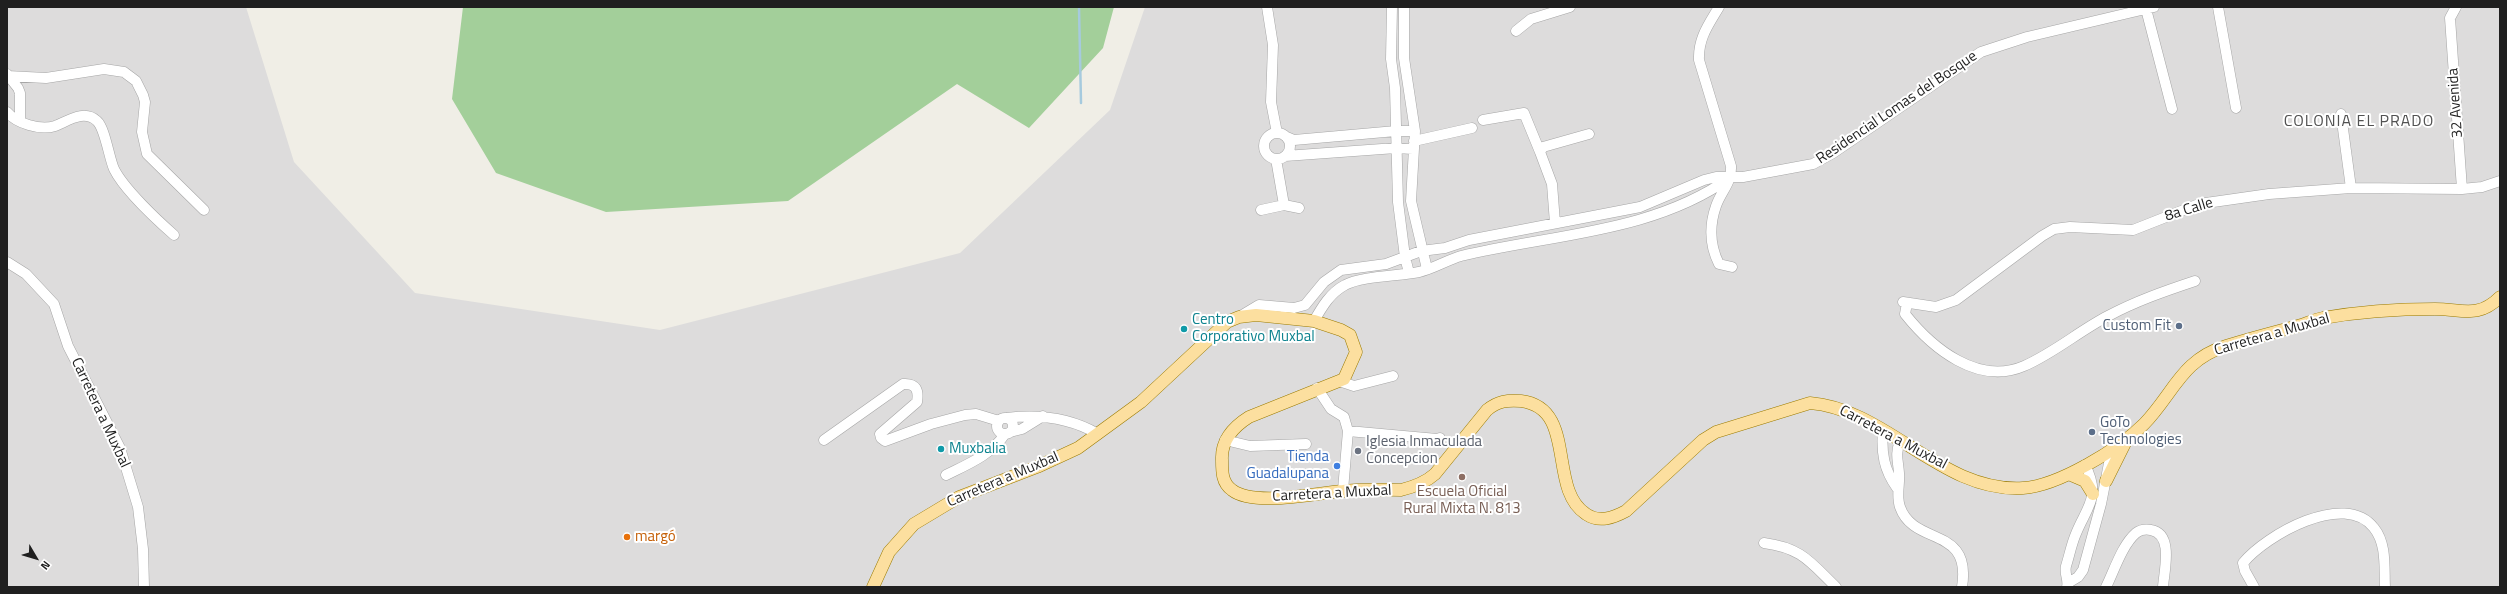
<!DOCTYPE html>
<meta charset="utf-8">
<style>
body{margin:0}
#map{position:relative;width:2507px;height:594px;overflow:hidden;background:#f0eee6;font-family:"Titillium Web",sans-serif}
canvas{display:block}
.frame{position:absolute;inset:0;border:8px solid #1f1f1f;pointer-events:none}
.north{position:absolute;left:16px;top:538px;width:40px;height:40px;-webkit-text-stroke:3px #fff;paint-order:stroke;rotate:128deg;font-size:11px;font-weight:700;line-height:16px;text-align:center;color:#1f1f1f}
.north::after{content:'';display:block;margin:auto;width:14px;height:18px;background:#1f1f1f;clip-path:polygon(50% 0,100% 100%,50% 72%,0 100%)}
</style>
<div id="map">
<canvas width="2507" height="594"></canvas>
<div class="frame"></div>
<div class="north">N</div>
</div>
<script>
const c = document.querySelector('canvas').getContext('2d');
c.lineJoin = 'round';
function fillPath(path, color) { c.fillStyle = color; c.fill(path, 'evenodd'); }
function stroke(path, color, width, dash) { c.strokeStyle = color; c.lineWidth = width; c.lineCap = dash ? 'butt' : 'round'; c.setLineDash(dash || []); c.stroke(path); }
function label(font, color, halo, rows, align = 'center') {
  c.font = font + ' "Titillium Web",sans-serif'; c.lineWidth = 4; c.setLineDash([]); c.textBaseline = 'middle'; c.strokeStyle = halo; c.fillStyle = color; for (const [text, x, y, turn = 0] of rows) {
    c.save(); c.translate(x, y); c.rotate((+turn || 0) * Math.PI / 180); c.textAlign = isNaN(turn) ? turn : align; if (halo) c.strokeText(text, 0, 0); c.fillText(text, 0, 0); c.restore();
  }
}
fillPath(new Path2D(`
 M7 7H246L294 162 415 293 660 330 960 253 1110 110 1145 7H2500V587H7Z`), '#dddcdc');
fillPath(new Path2D(`
 M463 7H1114L1103 48 1029 128 957 84 788 201 606 212 496 173 452 99Z`), '#a3cf9a');
stroke(new Path2D(`
 M1079 7 1081 103`), '#a6cade', 2.5);
const minor = new Path2D(`
 M1267 7 1273 45 1271 102 1277 133
 M1392 7 1391 59 1395 88 1398 202 1405 257 1409 273
 M1404 7V58L1415 131 1411 201 1427 269
 M1719 7C1709 24 1698 38 1699 60L1731 166C1732 183 1721 191 1716 206 1709 226 1710 246 1719 264L1732 267
 M2218 7 2236 108
 M2456 7 2450 18 2462 189
 M2146 9 2172 109
 M1516 31 1531 19 1570 7
 M7 74 18 88 20 93V121
 M7 76 46 78 104 69 124 72 136 81 143 95 145 102 142 132 147 154 204 210
 M7 112C16 123 40 131 55 126 68 121 84 109 97 121 105 128 109 158 114 169 124 189 157 220 174 235
 M2341 114 2351 188
 M1483 120 1524 113 1540 152
 M1264 146a13 13 0 1 1 26 0a13 13 0 1 1-26 0Z
 M1287 137 1294 140 1396 131H1415
 M1414 141 1472 128
 M1285 156 1396 148 1413 149
 M1276 159 1284 205 1299 208
 M1261 210 1284 205
 M1555 223 1552 184 1540 152 1543 147 1589 134
 M7 262 26 274 54 304 68 346 120 448 138 507 143 549 144 587
 M1903 302 1936 307 1956 300 2042 236 2054 229 2070 227 2133 230 2199 204 2269 194 2351 188 2462 189 2482 187 2500 181
 M1907 303 1905 314C1932 348 1978 386 2024 366 2054 353 2079 331 2108 316 2136 301 2165 291 2195 281
 M1239 317 1259 305 1294 308 1305 305 1324 282 1341 270 1386 264 1421 251 1445 248 1469 240 1640 207 1704 180 1716 177H1743L1813 164 1833 153 1981 52 2027 37 2154 7
 M1314 321C1322 307 1330 293 1345 285 1361 276 1399 276 1419 272 1433 269 1447 260 1461 256 1552 234 1653 233 1731 177
 M1339 381 1354 386 1393 376
 M1317 388 1331 409 1344 417 1348 431 1343 490
 M1007 418C1039 414 1070 418 1098 434
 M997 426a8 8 0 1 1 16 0a8 8 0 1 1-16 0Z
 M1883 430C1881 453 1884 470 1897 488
 M1348 431 1437 439 1440 438
 M1010 432 1022 429 1043 416
 M824 440 903 384C916 383 919 390 917 402L880 434 881 438 885 441 931 424 965 415 976 414 999 421
 M1225 440 1250 446 1306 444
 M1900 440C1895 456 1898 459 1899 473 1900 485 1896 496 1900 507 1914 547 1972 525 1962 587
 M946 475C968 464 991 455 1005 434
 M1764 543C1802 548 1810 562 1836 587
 M2068 583 2078 577 2083 570 2101 504 2112 448
 M2067 587C2069 580 2064 574 2066 566 2069 557 2071 546 2075 536 2086 507 2102 498 2085 465
 M2106 587C2114 571 2122 545 2136 533 2140 530 2146 529 2151 530 2174 534 2164 571 2163 587
 M2254 587 2245 571 2243 563C2266 535 2345 490 2374 528 2387 544 2384 568 2385 587`);
const major = new Path2D(`
 M2071 475 2085 481 2093 494
 M2106 481 2127 439
 M873 587 889 552 914 524 959 497 1037 467 1078 448 1141 402 1227 322 1239 317 1256 315 1314 321 1341 330 1350 335 1356 352 1344 379 1249 417C1233 427 1221 441 1222 460 1222 472 1222 483 1232 490 1254 507 1317 493 1343 491 1362 489 1381 490 1401 490 1413 487 1425 483 1435 474L1487 410C1498 401 1507 400 1521 401 1578 408 1547 489 1586 514 1599 523 1613 518 1626 511L1703 440 1716 432 1810 403C1887 409 1942 493 2023 488 2058 486 2119 449 2144 424 2174 393 2181 360 2226 346 2248 339 2271 333 2294 327 2303 325 2313 320 2323 318 2357 312 2401 309 2435 309 2462 309 2478 319 2500 297`);
stroke(minor, '#a6a6a6', 11);
stroke(major, '#9b7b00', 13);
stroke(minor, '#fff', 10);
stroke(major, '#fcdf9f', 12);
for (const [x, y, r, color] of [
 [2179,326,4,"#5c6f8a"],
 [1184,329,4,"#0f9aa8"],
 [2092,432,4,"#5c6f8a"],
 [941,449,4,"#0f9aa8"],
 [1358,451,4,"#6b7280"],
 [1337,466,4,"#3f7fe0"],
 [1462,477,4,"#8d6e63"],
 [627,537,4,"#e8710a"]
]) { const dot = new Path2D(); dot.arc(x, y, r, 0, 2 * Math.PI); c.fillStyle = color; c.fill(dot); stroke(dot, '#fff', 1.5); }
label('15px', '#1f1f1f', '#fff', [
 ["32 Avenida",2456,103,-94],
 ["Residencial Lomas del Bosque",1897,108,-34],
 ["8a Calle",2189,210,-17],
 ["Carretera a Muxbal",2272,335,-16],
 ["Carretera a Muxbal",100,413,65],
 ["Carretera a Muxbal",1893,438,28],
 ["Carretera a Muxbal",1003,480,-23],
 ["Carretera a Muxbal",1332,494,-3]
]);
label('15px', '#0d838f', '#fff', [
 ["Centro",1192,320],
 ["Corporativo Muxbal",1192,337],
 ["Muxbalia",949,449]
], 'left');
label('15px', '#4e5e75', '#fff', [
 ["Custom Fit",2171,326],
 ["GoTo",2100,423,"left"],
 ["Technologies",2100,440,"left"]
], 'right');
label('15px', '#5b616d', '#fff', [
 ["Iglesia Inmaculada",1366,442],
 ["Concepcion",1366,459]
], 'left');
label('15px', '#366cbe', '#fff', [
 ["Tienda",1329,457],
 ["Guadalupana",1329,474]
], 'right');
label('15px', '#785e54', '#fff', [
 ["Escuela Oficial",1462,492],
 ["Rural Mixta N. 813",1462,509]
]);
label('15px', '#c56008', '#fff', [
 ["margó",635,537]
], 'left');
c.letterSpacing = '1px';
label('16px', '#525252', '#fff', [
 ["COLONIA EL PRADO",2359,122]
]);
c.letterSpacing = '0px';
</script>
